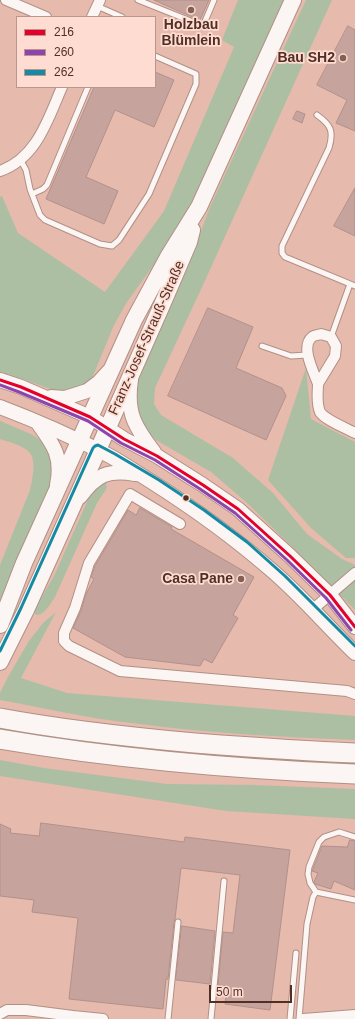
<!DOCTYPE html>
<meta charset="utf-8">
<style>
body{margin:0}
#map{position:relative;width:355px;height:1019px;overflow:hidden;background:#e6baac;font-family:Helvetica,sans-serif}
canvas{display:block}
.legend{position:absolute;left:16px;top:16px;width:140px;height:72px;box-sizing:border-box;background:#ffdcd1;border:1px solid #b9978c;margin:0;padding:5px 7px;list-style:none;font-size:12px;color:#502f25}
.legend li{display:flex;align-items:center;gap:8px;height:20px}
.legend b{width:20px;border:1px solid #b9978c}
.scale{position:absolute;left:209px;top:985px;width:83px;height:18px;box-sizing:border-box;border:2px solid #502f25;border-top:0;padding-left:5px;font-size:12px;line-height:14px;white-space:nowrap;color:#502f25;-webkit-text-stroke:3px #ffdcd1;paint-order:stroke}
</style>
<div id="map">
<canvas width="355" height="1019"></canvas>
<ul class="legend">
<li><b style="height:5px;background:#e4002b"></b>216</li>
<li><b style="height:5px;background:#8e44ad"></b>260</li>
<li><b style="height:5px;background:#148aa4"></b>262</li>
</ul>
<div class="scale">50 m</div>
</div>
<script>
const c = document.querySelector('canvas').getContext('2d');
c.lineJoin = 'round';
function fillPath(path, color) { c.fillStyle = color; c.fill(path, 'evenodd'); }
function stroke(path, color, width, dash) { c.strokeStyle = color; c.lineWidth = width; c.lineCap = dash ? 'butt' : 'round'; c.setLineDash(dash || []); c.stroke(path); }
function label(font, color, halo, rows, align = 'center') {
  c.font = font + ' Helvetica,sans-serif'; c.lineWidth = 3.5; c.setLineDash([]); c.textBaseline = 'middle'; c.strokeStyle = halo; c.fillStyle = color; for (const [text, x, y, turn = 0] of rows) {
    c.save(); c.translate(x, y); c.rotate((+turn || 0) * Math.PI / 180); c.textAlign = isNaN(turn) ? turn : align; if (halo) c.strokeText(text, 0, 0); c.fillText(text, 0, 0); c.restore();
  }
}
fillPath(new Path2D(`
 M238 0H284L195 200 169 244 127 302 114 325 93 376 86 383 74 389 61 392 56 391 22 379 0 374V197L2 196 18 233 105 292 164 211 234 47 222 40Z
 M306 0H332L203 285 155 388 154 404 161 415 233 458 273 493 307 534 342 559 355 565V610L318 572 246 502 211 472 156 440 147 431 140 420 138 405 136 391 139 379 189 263 210 207Z
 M306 368 311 419 355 442V558H346L311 528 268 480Z
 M0 421 31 434 39 439 48 448 52 459V484L0 603V565L30 490C32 481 37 460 29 452 22 445 9 442 0 439Z
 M105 480 107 488 97 503 55 597C50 604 45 615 36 615L35 613V609L54 576 91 493Z
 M56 612 21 678 67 693 355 716V740C280 737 206 733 131 723 87 718 44 708 0 700V693L8 677 19 658 29 641 43 623Z
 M0 760 44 768 167 784 255 785 355 789V819L226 811 0 776Z`), '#adbfa3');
const building = new Path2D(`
 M154 0H209L200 20Z
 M348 26 355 30V131L336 123 347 100 317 85Z
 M155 72 174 80 154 127 115 110 86 177 118 191 104 224 46 199 94 87H155Z
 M297 111 305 114 302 123 293 119Z
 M355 188V236L334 226Z
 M208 308 253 327 236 368 282 388 286 396 266 440 168 396Z
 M140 508 172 527 171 529 254 577 233 615 238 618 212 663 204 659 200 666 125 657 73 628 81 611 86 594 94 579 91 577 95 566 128 510 136 515Z
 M41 823 184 842 185 837 290 850 270 1010 225 1004 227 986 218 985 223 932 233 933 240 875 181 868 175 919 174 922 168 979H166L163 1009 69 999 78 918 32 912 34 900 0 896V824L11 829 10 833 39 836Z
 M350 840 355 841V890L334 881 331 889 315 884 314 882 318 873 312 871 313 869 322 846 347 847Z
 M182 926 215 931 210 984 176 980Z`);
fillPath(building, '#c6a39d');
stroke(building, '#b3908a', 1);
const service = new Path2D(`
 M138 0 203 26 214 0
 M97 6 122 17
 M317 115C331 125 334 131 329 148L282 246V253L285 257 355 286
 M20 159 26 170 30 189 40 215 45 220 100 244 112 246 119 240 149 194 196 84V74L155 56
 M32 194 43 189 47 185 88 87
 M331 337 350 284
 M262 346 291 356 307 355
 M355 837 339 832 324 837 319 842 309 867 308 874 310 883 316 892 355 900
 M168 1019 178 922
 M211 1019 224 881
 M290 1019 296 953
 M299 1019 307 924 313 897 316 892`);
const minor = new Path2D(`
 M6 0 46 17
 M92 17 100 0
 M0 171C37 158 48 119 62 87
 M321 334 331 337 336 346 335 356 318 384C314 372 300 347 312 337 314 335 319 335 321 334Z
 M318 384C318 392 316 403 320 412 325 420 346 428 355 433
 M180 524 130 494 89 563 75 608 64 633V641L69 646 120 671 347 691 355 694
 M312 610 355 573
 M0 1014 7 1010H26L73 1016 103 1019
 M303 1019 355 1015`);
const secondary = new Path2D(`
 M0 380 21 387 90 417 124 439 157 456 203 485 238 509 290 556 330 595 355 627
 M131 380C126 413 135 427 154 452
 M51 397 65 398 87 391 99 382 109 371
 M0 407C37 421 73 437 108 455 123 463 137 473 152 482 193 508 232 536 269 568 300 594 326 625 355 653
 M37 422C53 444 63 456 57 485
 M80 497C96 475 108 469 135 474`);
const primary = new Path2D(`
 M0 625 24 563 134 320 168 257 199 207 293 0
 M0 662 26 610 98 450 162 305 189 242 192 230`);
const motorway = new Path2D(`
 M0 718C64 730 130 737 195 743 248 747 301 751 355 753
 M0 739C117 759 236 769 355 774`);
stroke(service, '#b19085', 7);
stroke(minor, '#b19085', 12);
stroke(secondary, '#b19085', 16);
stroke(primary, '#b19085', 18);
stroke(motorway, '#b19085', 21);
stroke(service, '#fbf5f3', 5);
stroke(minor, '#fbf5f3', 10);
stroke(secondary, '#fbf5f3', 14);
stroke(primary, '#fbf5f3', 16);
stroke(motorway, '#fbf5f3', 19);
stroke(new Path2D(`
 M0 380 21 387 90 417 124 439 157 456 203 485 238 509 290 556 330 595 355 627`), '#e4002b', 3);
stroke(new Path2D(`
 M0 385 19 392 88 421 121 443 155 460 200 489 235 513 287 560 326 598 351 630`), '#8e44ad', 3);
stroke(new Path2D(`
 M0 651 21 608 93 448 95 446 98 445 115 454 159 480 204 510 247 542 285 576 355 646`), '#148aa4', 3);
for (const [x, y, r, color] of [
 [191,10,4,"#846054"],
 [343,58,4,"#846054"],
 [186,498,3.5,"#502f25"],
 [241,579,4,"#846054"]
]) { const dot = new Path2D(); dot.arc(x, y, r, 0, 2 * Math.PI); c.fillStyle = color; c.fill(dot); stroke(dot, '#ffdcd1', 1.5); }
label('bold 14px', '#502f25', '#ffdcd1', [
 ["Holzbau",191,25,"center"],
 ["Blümlein",191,41,"center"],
 ["Bau SH2",335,58],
 ["Casa Pane",233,579]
], 'right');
label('14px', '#502f25', '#ffdcd1', [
 ["Franz-Josef-Strauß-Straße",147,338,-66]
]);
</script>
